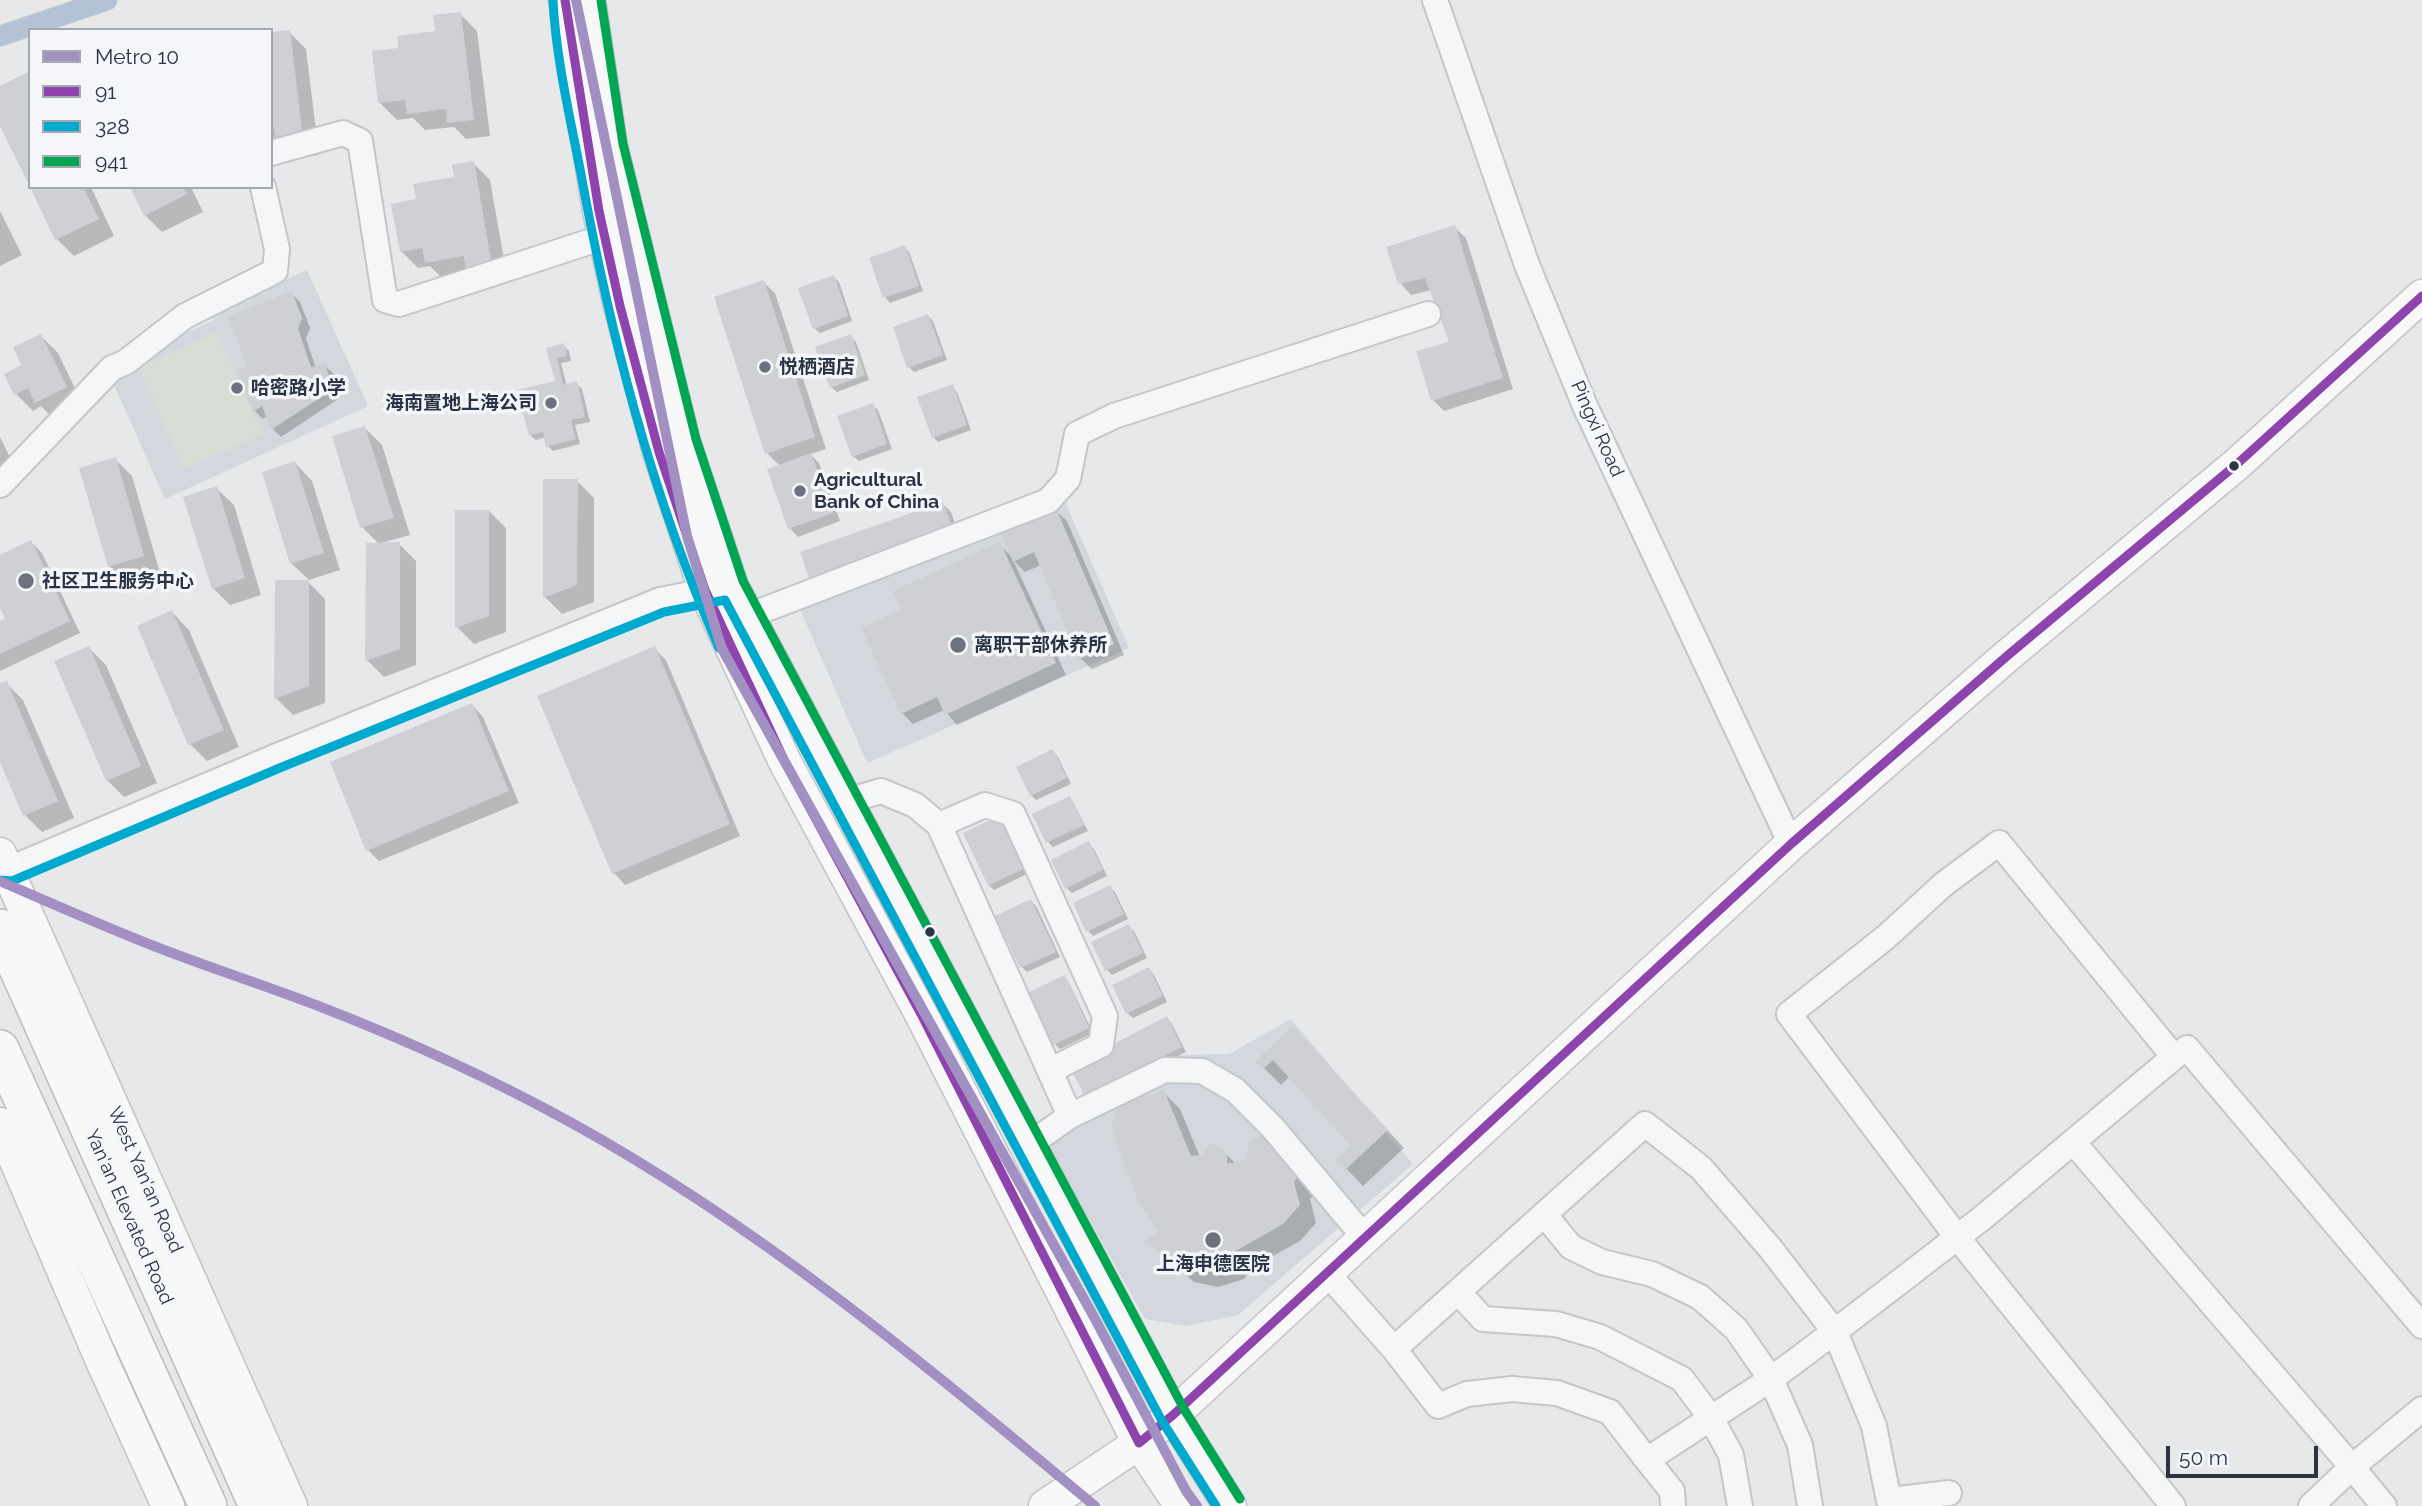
<!DOCTYPE html>
<meta charset="utf-8">
<style>
body{margin:0}
#map{position:relative;width:2422px;height:1506px;overflow:hidden;background:#e6e8ea;font-family:Raleway,sans-serif}
canvas{display:block}
.legend{position:absolute;left:28px;top:28px;width:245px;height:161px;box-sizing:border-box;background:#f4f6f9;border:2px solid #a4a8b1;margin:0;padding:9px 12px;list-style:none;font-size:21px;color:#2b3445}
.legend li{display:flex;align-items:center;gap:14px;height:35px}
.legend b{width:35px;border:2px solid #a4a8b1}
.scale{position:absolute;left:2166px;top:1446px;width:152px;height:32px;box-sizing:border-box;border:4px solid #2b3445;border-top:0;padding-left:9px;font-size:21px;line-height:24px;white-space:nowrap;color:#2b3445;-webkit-text-stroke:5px #f4f6f9;paint-order:stroke}
</style>
<div id="map">
<canvas width="2422" height="1506"></canvas>
<ul class="legend">
<li><b style="height:9px;background:#a390c3"></b>Metro 10</li>
<li><b style="height:9px;background:#8e44ad"></b>91</li>
<li><b style="height:9px;background:#00a9ce"></b>328</li>
<li><b style="height:9px;background:#00a651"></b>941</li>
</ul>
<div class="scale">50 m</div>
</div>
<script>
const c = document.querySelector('canvas').getContext('2d');
c.lineJoin = 'round';
function fillPath(path, color) { c.fillStyle = color; c.fill(path, 'evenodd'); }
function stroke(path, color, width, dash) { c.strokeStyle = color; c.lineWidth = width; c.lineCap = dash ? 'butt' : 'round'; c.setLineDash(dash || []); c.stroke(path); }
function label(font, color, halo, rows, align = 'center') {
  c.font = font + ' Raleway,"Noto Sans SC",sans-serif'; c.lineWidth = 7; c.setLineDash([]); c.textBaseline = 'middle'; c.strokeStyle = halo; c.fillStyle = color; for (const [text, x, y, turn = 0] of rows) {
    c.save(); c.translate(x, y); c.rotate((+turn || 0) * Math.PI / 180); c.textAlign = isNaN(turn) ? turn : align; if (halo) c.strokeText(text, 0, 0); c.fillText(text, 0, 0); c.restore();
  }
}
fillPath(new Path2D(`
 M307 270 368 406 165 499 107 369 214 320V313Z
 M1062 495 1129 648 867 763 800 609Z
 M1291 1019 1413 1164 1238 1315 1186 1326 1145 1319 1039 1130 1060 1113 1182 1055 1229 1054Z`), '#d4d7dd');
fillPath(new Path2D(`
 M217 332 263 434 184 469 139 367Z`), '#d6ded6');
fillPath(new Path2D(`
 M460 14 477 31 490 136 466 139 454 127 425 130 413 118 397 120 380 103 437 32Z
 M289 32 306 49 319 155 294 158 271 147V34Z
 M473 163 490 180 508 282 485 286 443 279 430 266 418 268 401 251 418 201 456 179Z
 M32 187H91L114 236 74 256 57 239Z
 M132 187H191L203 212 162 232 145 215Z
 M0 211 22 255 0 266Z
 M1454 227 1466 238 1513 389 1444 411 1433 400 1451 343 1432 290 1411 295 1400 283Z
 M904 247 909 252 923 291 890 303 885 297 871 259Z
 M833 277 839 282 852 321 820 333 814 328Z
 M763 282 775 293 826 449 810 454 819 463 840 521 798 537 790 528 780 466 767 453Z
 M292 294 300 302 310 328 306 339 316 368 324 365 333 373 341 397 281 437 273 429 268 416 263 419 255 411 240 371 249 368Z
 M928 316 933 321 947 360 914 372 909 367Z
 M41 336 58 353 83 405 54 419 41 406 33 411 16 394 24 366Z
 M850 336 856 342 869 380 837 392 831 387Z
 M563 345 569 351 571 361 561 363 567 386 576 383 582 389 590 422 575 425 580 444 553 451 548 446 546 437 536 440 530 435 557 382 548 349Z
 M952 386 957 392 971 430 938 442 933 437Z
 M872 405 878 410 892 449 859 461 853 456Z
 M365 428 382 445 410 535 381 543 399 544 416 561V665L384 677 367 660V544H379L362 527Z
 M0 437 20 478 0 488Z
 M115 459 132 476 160 573 126 583 109 566Z
 M295 463 312 481 340 570 309 580 291 563Z
 M577 481 594 498V602L562 614 545 597Z
 M216 488 234 505 261 595 230 605 213 588Z
 M943 504 951 512 957 530 821 590Z
 M1055 510 1067 521 1124 655 1092 669 1080 658 1041 565 1025 572 1013 560 1066 675 957 725 944 710 913 724 902 713 904 610 999 544 1012 557Z
 M489 511 506 528V632L474 644 457 627Z
 M31 542 42 553 80 633 0 671V623L8 620 0 604V557Z
 M308 582 325 599V703L293 715 276 698Z
 M172 612 189 630 239 747 207 761 190 744 139 627Z
 M89 648 106 665 157 783 124 797 107 780Z
 M654 648 666 660 740 836 625 885 614 873Z
 M6 683 23 700 74 818 42 832 25 815 0 758V685Z
 M472 705 483 717 519 803 379 861 368 850Z
 M1053 751 1058 757 1071 784 1036 800 1031 795Z
 M1069 798 1074 804 1088 831 1053 847 1048 842Z
 M998 818 1003 823 1027 874 994 890 989 885Z
 M1089 844 1094 849 1107 876 1072 893 1067 888Z
 M1110 887 1115 892 1128 919 1093 936 1088 931Z
 M1031 901 1036 906 1060 957 1027 972 1022 967 998 916Z
 M1128 926 1134 931 1147 958 1112 975 1107 970Z
 M1149 969 1154 975 1167 1002 1133 1018 1127 1013Z
 M1064 977 1069 983 1093 1033 1060 1049 1055 1044Z
 M1167 1018 1172 1024 1186 1052 1091 1101Z
 M1310 1045 1404 1148 1363 1186 1338 1160 1354 1146 1290 1076 1281 1085 1257 1061Z
 M1163 1092 1180 1109 1200 1157 1226 1154 1237 1165 1247 1161 1265 1135 1317 1191 1310 1199 1316 1223 1300 1241 1251 1268 1244 1279 1218 1287 1194 1282 1148 1241 1161 1231 1150 1098Z`), '#0003');
stroke(new Path2D(`
 M0 36 107 0`), '#b4c4d5', 21);
fillPath(new Path2D(`
 M461 12 474 120 447 123 446 109 407 114 405 100 378 103 372 51 398 48 397 36 435 31 433 15Z
 M290 30 303 139 276 142 274 128 271 129V32Z
 M28 72 30 77V187L0 126V86Z
 M474 161 492 266 466 270 464 256 425 263 422 248 400 252 391 204 416 199 413 184 454 177 452 165Z
 M30 187H83L99 219 55 240Z
 M130 187H183L187 194 144 216Z
 M1455 225 1503 378 1431 401 1416 351 1449 342 1425 278 1398 284 1386 247Z
 M905 245 919 286 883 298 869 258Z
 M834 275 848 316 813 329 798 288Z
 M764 280 815 437 765 454 714 297Z
 M292 291 302 318 298 329 311 367 325 363 333 389 271 430 262 406 253 412 238 370 247 367 228 316Z
 M928 314 943 355 907 368 893 327Z
 M41 334 67 387 35 403 28 388 14 395 4 374 21 365 13 347Z
 M851 334 865 375 830 388 815 347Z
 M564 343 567 356 557 358 563 385 577 381 585 417 571 420 576 439 546 447 543 432 529 436 517 390 555 381 546 348Z
 M953 384 967 425 932 438 917 397Z
 M873 403 887 444 852 457 837 416Z
 M365 426 394 518 360 528 332 436Z
 M811 453 833 513 788 529 767 469Z
 M116 457 144 556 108 567 79 468Z
 M295 461 324 553 290 564 262 472Z
 M543 479H578L577 585 543 598Z
 M217 486 245 578 212 589 183 497Z
 M943 502 954 532 811 583 800 552Z
 M1056 508 1114 644 1079 659 1034 552 1013 562 1000 532Z
 M455 510H489V616L455 628Z
 M31 540 70 621 0 654V621L5 619 0 608V555Z
 M400 542V649L365 661 366 543Z
 M1000 542 1056 663 945 715 937 697 901 714 861 628 901 609 893 591Z
 M275 580H309V686L274 699Z
 M172 610 224 730 188 745 137 626Z
 M89 646 141 766 106 781 54 661Z
 M655 646 730 824 612 874 537 696Z
 M7 681 58 801 23 816 0 762V683Z
 M472 703 509 791 366 851 330 762Z
 M1053 749 1067 778 1030 796 1016 767Z
 M1070 796 1084 825 1046 843 1032 814Z
 M999 816 1023 869 988 886 963 833Z
 M1089 841 1103 870 1065 889 1051 860Z
 M1110 885 1124 914 1086 932 1073 903Z
 M1031 899 1056 952 1020 968 995 916Z
 M1129 924 1143 953 1105 971 1091 942Z
 M1149 967 1163 996 1126 1014 1112 985Z
 M1065 975 1089 1028 1053 1045 1029 992Z
 M1167 1016 1182 1047 1085 1097 1070 1067Z
 M1293 1026 1388 1130 1345 1170 1336 1160 1351 1146 1273 1060 1262 1070 1255 1061Z
 M1139 1085 1149 1096 1164 1090 1191 1156 1203 1154 1210 1143 1227 1152V1163H1237L1246 1159 1249 1142 1266 1132 1280 1156 1294 1159 1301 1173 1294 1182 1300 1205 1283 1224 1234 1252 1228 1263 1200 1271 1175 1265 1145 1241 1159 1231 1139 1204 1111 1126 1119 1102Z`), '#ced0d3');
const minor = new Path2D(`
 M1435 0 1527 265 1585 406 1791 844
 M271 153 343 133 360 141 385 300 399 304 604 237
 M0 485 112 368 126 362 185 316 275 271 277 249 263 187
 M748 616 1048 501 1068 479 1077 434 1114 416 1428 314
 M847 801 881 791 915 805 939 825 1070 1116
 M939 825 985 805 1013 814 1105 1016 1101 1045 1051 1070
 M0 873 277 756 660 600 721 588
 M2174 1057 2187 1048 2422 1326
 M2073 1142 2352 1467 2311 1506
 M1030 1144 1070 1116 1165 1070 1202 1071 1235 1090 1273 1128 1365 1238
 M1327 1273 1394 1349 1645 1124 1701 1168 1770 1248 1835 1332 1874 1426 1890 1506
 M1458 1292 1483 1319 1556 1324 1600 1337 1682 1379 1711 1418 1731 1455 1740 1506
 M1394 1349 1438 1406 1467 1394 1512 1389 1557 1393 1610 1412 1647 1460 1771 1379 1736 1329 1700 1297 1652 1274 1602 1262 1571 1247 1544 1214
 M1647 1460 1672 1491 1673 1506
 M1890 1500 1949 1493
 M1810 1506 1800 1445 1771 1379C1842 1327 1911 1273 1981 1219L2174 1057 1999 843 1944 884 1886 937 1789 1014 1957 1237 2173 1506
 M2384 1506 2352 1467 2422 1409`);
const major = new Path2D(`
 M565 0 599 211 620 306 659 452 705 590 785 762 921 1014 1139 1443 1181 1506
 M589 0 611 146 684 442 732 586 1173 1415 1230 1506
 M0 854 291 1506
 M0 1124 102 1361 168 1506
 M1045 1506 1139 1443 1173 1415 1791 844 2007 656 2237 464 2422 296`);
const highway = new Path2D(`
 M0 928 258 1506
 M0 1049 208 1506`);
stroke(minor, '#c4c6c8', 28);
stroke(major, '#c2c5c8', 35);
stroke(highway, '#b8bbbf', 40);
stroke(minor, '#f5f6f7', 24);
stroke(major, '#f8f8f8', 32);
stroke(highway, '#f8f8f8', 37);
stroke(new Path2D(`
 M565 0 599 211 620 306 659 452 705 590 785 762 921 1014 1139 1443 1173 1415 1791 844 2007 656 2237 464 2422 296`), '#8e44ad', 9);
stroke(new Path2D(`
 M553 1C556 57 569 113 580 169 610 334 651 494 719 648
 M0 880 12 881 282 767 664 612 725 600 1162 1421 1216 1506`), '#00a9ce', 9);
stroke(new Path2D(`
 M601 0 623 144 696 439 743 581 1184 1409 1240 1499`), '#00a651', 9);
stroke(new Path2D(`
 M576 0 687 536 722 649 1094 1317 1186 1491 1197 1506
 M0 881C53 904 105 927 159 948 213 969 267 986 321 1007 406 1040 490 1078 570 1122 761 1227 928 1367 1095 1506`), '#a390c3', 10);
for (const [x, y, r, color] of [
 [765,367,7,"#6c737f"],
 [237,388,7,"#6c737f"],
 [551,403,7,"#6c737f"],
 [2234,466,6,"#2b3445"],
 [800,491,7,"#6c737f"],
 [26,581,9,"#6c737f"],
 [958,645,9,"#6c737f"],
 [930,932,6,"#2b3445"],
 [1213,1240,9,"#6c737f"]
]) { const dot = new Path2D(); dot.arc(x, y, r, 0, 2 * Math.PI); c.fillStyle = color; c.fill(dot); stroke(dot, '#f4f6f9', 2.5); }
label('bold 19px', '#2b3445', '#f4f6f9', [
 ["悦栖酒店",779,367],
 ["哈密路小学",251,388],
 ["海南置地上海公司",537,403,"right"],
 ["Agricultural",814,480],
 ["Bank of China",814,502],
 ["社区卫生服务中心",42,581],
 ["离职干部休养所",974,645],
 ["上海申德医院",1213,1264,"center"]
], 'left');
label('19px', '#2b3445', '#f4f6f9', [
 ["Pingxi Road",1597,429,66],
 ["West Yan'an Road",145,1180,66],
 ["Yan'an Elevated Road",129,1217,66]
]);
</script>
